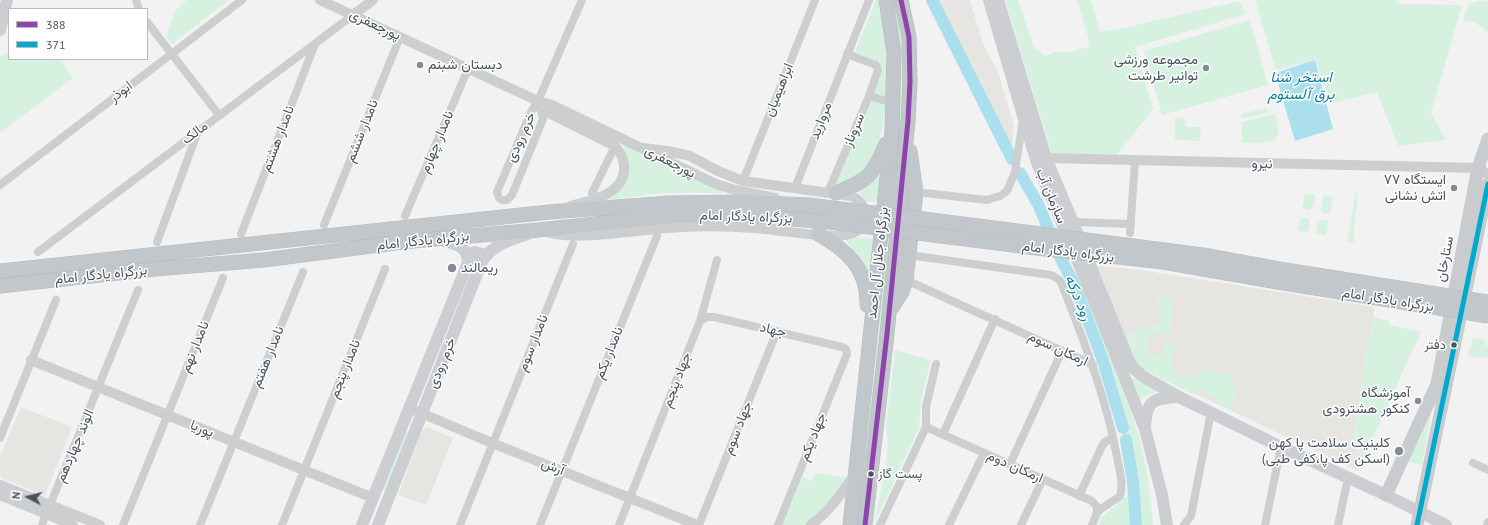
<!DOCTYPE html>
<meta charset="utf-8">
<style>
body{margin:0}
#map{position:relative;width:1488px;height:525px;overflow:hidden;background:#f2f2f2;font-family:"PT Sans",sans-serif}
canvas{display:block}
.legend{position:absolute;left:8px;top:8px;width:140px;height:52px;box-sizing:border-box;background:#fff;border:1px solid #b6bbbf;margin:0;padding:5px 7px;list-style:none;font-size:12px;color:#49545f}
.legend li{display:flex;align-items:center;gap:8px;height:20px}
.legend b{width:20px;border:1px solid #b6bbbf}
.north{position:absolute;left:8px;top:477px;width:40px;height:40px;-webkit-text-stroke:3px #fff;paint-order:stroke;rotate:277deg;font-size:11px;font-weight:700;line-height:16px;text-align:center;color:#49545f}
.north::after{content:'';display:block;margin:auto;width:14px;height:18px;background:#49545f;clip-path:polygon(50% 0,100% 100%,50% 72%,0 100%)}
</style>
<div id="map">
<canvas width="1488" height="525"></canvas>
<ul class="legend">
<li><b style="height:5px;background:#8e44ad"></b>388</li>
<li><b style="height:5px;background:#00a9ce"></b>371</li>
</ul>
<div class="north">N</div>
</div>
<script>
const c = document.querySelector('canvas').getContext('2d');
c.lineJoin = 'round';
function fillPath(path, color) { c.fillStyle = color; c.fill(path, 'evenodd'); }
function stroke(path, color, width, dash) { c.strokeStyle = color; c.lineWidth = width; c.lineCap = dash ? 'butt' : 'round'; c.setLineDash(dash || []); c.stroke(path); }
function label(font, color, halo, rows, align = 'center') {
  c.font = font + ' "PT Sans",Vazirmatn,sans-serif'; c.lineWidth = 3; c.setLineDash([]); c.textBaseline = 'middle'; c.strokeStyle = halo; c.fillStyle = color; for (const [text, x, y, turn = 0] of rows) {
    c.save(); c.translate(x, y); c.rotate((+turn || 0) * Math.PI / 180); c.textAlign = isNaN(turn) ? turn : align; if (halo) c.strokeText(text, 0, 0); c.fillText(text, 0, 0); c.restore();
  }
}
fillPath(new Path2D(`
 M936 0H970L983 44 998 72 1014 126 1011 152Z
 M1098 266 1141 270 1374 307V317L1367 349 1352 448 1365 455 1358 471 1135 365Z
 M21 407 72 427 45 496 2 478 0 475V456Z
 M427 427 453 438 426 505 398 495 422 430Z`), '#e6e5e1');
fillPath(new Path2D(`
 M187 0H229L172 44 166 36 175 11Z
 M876 0H878C881 15 886 30 888 45 891 68 883 151 870 168 862 179 847 183 835 185L880 72V62L855 52Z
 M891 0H897L905 54 902 122 875 378 858 525H853L877 310Z
 M1005 0H1018L1034 48 1045 56 1055 52H1069L1088 47 1089 40 1077 0H1091L1100 32 1124 28 1239 1 1246 14 1135 47 1153 109 1117 155 1052 154Z
 M1255 0H1398L1400 4 1462 5 1431 113 1446 140 1398 146 1377 92 1331 103 1315 60 1276 70Z
 M1488 0V32L1476 23 1463 21C1468 1 1468 3 1488 0Z
 M1250 20 1268 85 1162 115 1144 51Z
 M9 51V59H56L63 63 73 78 0 133V57Z
 M1267 108 1268 112 1242 119 1241 114Z
 M1275 114C1277 118 1279 125 1279 129 1279 148 1253 142 1242 142V122Z
 M1183 117 1187 127H1201L1200 141 1175 140V119Z
 M625 145 724 190V193H660L608 200 616 194 625 155 623 147Z
 M885 156 877 202 865 201 860 193 852 189Z
 M1356 192H1358L1353 244 1347 242Z
 M1305 194 1315 195 1313 207 1309 210 1302 209Z
 M1324 195 1333 197 1330 214 1323 213 1321 210Z
 M1301 217 1308 218 1310 221 1308 232 1298 231Z
 M1322 220 1328 221 1326 235 1316 233 1318 222Z
 M863 237 875 239 869 291 858 258 846 240Z
 M1077 273C1100 328 1124 384 1140 441 1147 468 1151 497 1153 525H1138L1139 518 1133 461 1120 409 1106 360 1072 275Z
 M1157 296 1166 297 1172 300V330L1169 333 1157 332 1148 337 1146 353 1162 356 1166 341 1175 342 1171 366 1175 375 1193 379 1198 376V369L1233 376V386L1238 388 1231 409 1218 404 1219 400 1198 388 1192 394 1147 371 1136 363 1126 334 1160 323Z
 M1374 317 1389 321 1390 325 1421 332 1365 455 1352 448 1367 349Z
 M1473 337 1484 340 1486 345 1488 346V358L1468 356Z
 M895 350 931 360 921 400 919 428 874 524 885 472 888 447 886 427Z
 M1130 377 1159 390 1146 396 1138 403Z
 M1432 407 1422 465 1407 462Z
 M407 432 410 433 386 491 383 490V486L405 433Z
 M816 473 845 477C836 497 822 510 806 525H782L803 476 812 481Z
 M1131 492 1133 525H1098L1102 517Z`), '#d7f1e1');
fillPath(new Path2D(`
 M1315 60 1333 129 1295 141 1275 73Z`), '#acdfee');
stroke(new Path2D(`
 M932 0 1012 159
 M1020 173 1038 204 1062 261 1075 286 1102 358 1123 428
 M1126 440 1133 482 1136 525`), '#acdfee', 12);
const trunk = new Path2D(`
 M836 193C870 179 871 177 886 144
 M818 234C847 250 868 269 867 305
 M0 271 549 212 670 203 741 202 809 205 832 208
 M0 286 155 269 264 260 402 242 538 230 661 217 692 215H740L830 222
 M891 309 902 292 906 280 916 192 910 151
 M850 525 892 131 894 53 886 0
 M865 525 887 334 908 121 910 82 909 37 901 0`);
stroke(trunk, '#b7bcc1', 15);
stroke(new Path2D(`
 M136 0 139 9
 M147 22 219 115
 M869 96 893 103
 M539 104 543 119 512 195 507 200H502L499 198 497 192 531 112 538 101 582 0
 M743 181 815 0
 M0 185 242 0
 M795 188 869 0
 M828 192 869 96 878 70 876 65 847 54
 M916 192 987 200 1000 196 1007 191 1015 172 1023 119
 M592 193 615 146
 M405 216 468 69
 M1073 222 1131 224
 M324 225 400 37
 M1130 233 1135 161
 M241 234 315 44
 M157 242 198 131
 M38 252 353 15
 M909 255 1051 275 1058 279 1061 282C1083 339 1106 396 1117 457 1119 469 1124 483 1120 496L1101 509 1097 513 1092 525
 M906 280 1093 365
 M700 321 707 317H714L842 347 846 349 847 354 778 525
 M926 427 1092 501 1097 507V513
 M943 434 995 319
 M0 438 56 300
 M1473 463 1488 470
 M1010 464 1062 351
 M1079 496 1102 446 1105 442 1113 437
 M50 505 138 290
 M42 525 46 514
 M123 525 223 278
 M200 525 303 272
 M282 525 385 269
 M460 525 573 244
 M540 525 657 236
 M619 525 700 321 717 260
 M699 525 777 331
 M880 525 926 427V407L936 364
 M949 525 984 453
 M1021 525 1043 479
 M1184 525 1191 516 1211 412
 M1265 525 1281 447
 M1338 525 1348 478
 M1487 525 1488 522`), '#ccced0', 8);
stroke(new Path2D(`
 M320 0 538 101 552 105 716 184 735 190 775 198
 M353 15 373 0
 M538 101 547 112 615 146C621 153 625 160 624 171 622 195 590 201 570 206
 M1046 158 1478 168 1488 174
 M550 233C581 239 616 233 647 230 682 226 718 225 753 228 777 229 833 241 853 233 866 228 869 211 859 201 857 199 854 197 851 196L743 181 718 171 690 156 668 151 643 148
 M31 360 373 498
 M409 408 492 443 697 525
 M0 485 100 525
 M0 495 73 525
 M811 525C831 510 841 494 855 473`), '#ccced0', 10);
stroke(new Path2D(`
 M989 0 1037 163 1095 303 1145 429 1162 495 1167 525
 M998 0 1046 158 1073 222 1128 359 1134 369 1144 377 1179 397 1281 447 1386 495 1446 525
 M0 30 7 0
 M441 240C456 244 468 245 468 264
 M1145 428C1146 400 1153 398 1179 397
 M362 525 472 253 475 252 481 254 482 261
 M378 525 482 261C494 243 511 240 530 233`), '#ccced2', 12);
stroke(new Path2D(`
 M1386 495 1437 384 1478 168 1488 139
 M1417 525 1488 184`), '#c8cccf', 13);
stroke(trunk, '#c2c7cb', 14);
const trunkBridge = new Path2D(`
 M832 208 924 219 1203 255 1279 269 1488 302
 M830 222 1037 248 1163 262 1278 282 1488 316`);
stroke(trunkBridge, '#b7bcc1', 15, []);
stroke(trunkBridge, '#c2c7cb', 14);
stroke(new Path2D(`
 M865 525 887 334 908 121 910 82 909 37 901 0`), '#8e44ad', 5);
stroke(new Path2D(`
 M1417 525 1488 184`), '#00a9ce', 5);
for (const [x, y, r, color] of [
 [420,65,4,"#848b92"],
 [1206,68,4,"#848b92"],
 [1454,188,4,"#848b92"],
 [452,268,5,"#848b92"],
 [1454,345,3.5,"#49545f"],
 [1418,401,4,"#848b92"],
 [1399,451,5,"#848b92"],
 [871,474,3.5,"#49545f"]
]) { const dot = new Path2D(); dot.arc(x, y, r, 0, 2 * Math.PI); c.fillStyle = color; c.fill(dot); stroke(dot, '#fff', 1.5); }
label('13px', '#49545f', '#fff', [
 ["دفتر",1446,345],
 ["پست گاز",878,474,"left"]
], 'right');
label('14px', '#49545f', '#fff', [
 ["پورجعفری",375,25,25],
 ["ابراهیمیان",779,90,-68],
 ["ابوذر",121,92,-37],
 ["مروارید",821,121,-69],
 ["سروناز",854,130,-67],
 ["نامدار ششم",362,131,-68],
 ["مالک",195,133,-37],
 ["خرم‌ رودی",521,137,-66],
 ["نامدار هشتم",278,139,-69],
 ["نامدار چهارم",437,142,-67],
 ["پورجعفری",670,162,27],
 ["نیرو",1262,164,1],
 ["سازمان آب",1051,196,67],
 ["بزرگراه یادگار امام",746,217,2],
 ["بزرگراه یادگار امام",423,241,-6],
 ["بزرگراه یادگار امام",1068,252,7],
 ["ستارخان",1445,259,-79],
 ["بزرگراه جلال آل احمد",878,263,-84],
 ["بزرگراه یادگار امام",101,275,-6],
 ["بزرگراه یادگار امام",1388,300,9],
 ["جهاد",773,330,13],
 ["نامدار سوم",533,343,-68],
 ["نامدار نهم",195,347,-68],
 ["ارمکان سوم",1058,349,25],
 ["نامدار یکم",609,353,-68],
 ["نامدار هفتم",268,357,-68],
 ["خرم رودی",442,363,-68],
 ["نامدار پنجم",345,369,-68],
 ["جهاد پنجم",677,380,-69],
 ["جهاد سوم",738,428,-68],
 ["پوریا",202,429,22],
 ["جهاد یکم",813,437,-68],
 ["الوند چهاردهم",75,446,-67],
 ["آرش",553,467,22],
 ["ارمکان دوم",1015,467,24]
]);
label('14px', '#49545f', '#fff', [
 ["مجموعه ورزشی",1198,60],
 ["توانیر طرشت",1198,76],
 ["دبستان شبنم",428,65,"left"],
 ["ایستگاه ۷۷",1446,180],
 ["اتش نشانی",1446,196],
 ["ریمالند",461,268,"left"],
 ["آموزشگاه",1410,393],
 ["کنکور هشترودی",1410,409],
 ["کلینیک سلامت پا کهن",1390,443],
 ["(اسکن کف پا،کفی طبی)",1390,459]
], 'right');
label('italic 15px', '#0d7e9d', '#fff', [
 ["استخر شنا",1301,78],
 ["برق آلستوم",1301,95],
 ["رود درکه",1078,298,68]
]);
</script>
